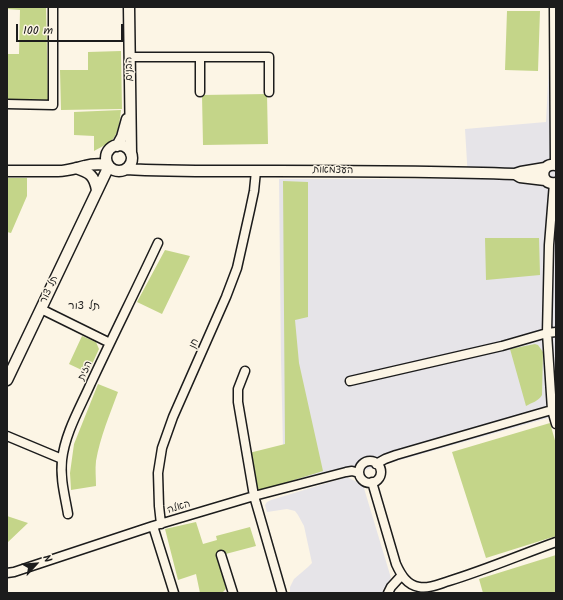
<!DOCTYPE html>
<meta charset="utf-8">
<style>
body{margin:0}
#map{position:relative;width:563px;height:600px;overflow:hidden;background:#fcf5e5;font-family:Kalam,sans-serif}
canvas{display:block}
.frame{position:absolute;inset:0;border:8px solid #1c1c1c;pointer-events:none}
.north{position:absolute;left:16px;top:544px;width:40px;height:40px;-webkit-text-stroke:3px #fcf5e5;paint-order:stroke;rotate:64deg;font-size:11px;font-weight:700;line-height:16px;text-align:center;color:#1c1c1c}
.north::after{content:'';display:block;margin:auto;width:14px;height:18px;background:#1c1c1c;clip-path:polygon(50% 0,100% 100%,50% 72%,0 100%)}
.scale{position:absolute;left:16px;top:24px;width:107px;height:18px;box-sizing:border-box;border:2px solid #1c1c1c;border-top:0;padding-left:5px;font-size:12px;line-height:14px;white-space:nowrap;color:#1c1c1c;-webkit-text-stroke:3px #fcf5e5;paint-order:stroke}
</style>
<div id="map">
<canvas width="563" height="600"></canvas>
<div class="frame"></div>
<div class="north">N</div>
<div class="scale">100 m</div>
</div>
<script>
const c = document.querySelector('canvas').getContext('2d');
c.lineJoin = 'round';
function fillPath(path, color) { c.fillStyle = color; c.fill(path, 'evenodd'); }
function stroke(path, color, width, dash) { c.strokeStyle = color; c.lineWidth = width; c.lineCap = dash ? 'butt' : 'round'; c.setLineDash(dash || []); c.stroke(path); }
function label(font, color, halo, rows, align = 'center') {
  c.font = font + ' Kalam,"Playpen Sans Hebrew",sans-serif'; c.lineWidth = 3; c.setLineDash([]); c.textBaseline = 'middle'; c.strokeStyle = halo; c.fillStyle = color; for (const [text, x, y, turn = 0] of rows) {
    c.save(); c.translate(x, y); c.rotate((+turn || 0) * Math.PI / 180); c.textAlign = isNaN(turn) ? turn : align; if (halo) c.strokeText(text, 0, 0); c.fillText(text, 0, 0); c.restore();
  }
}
fillPath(new Path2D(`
 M552 7H556V417L555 416 284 493 281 359 279 179H468L465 129 546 122Z
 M347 477 363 485 391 578 383 590V593H290V587L294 579 308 567 312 563 304 526 298 515 295 511 287 509 267 512 266 509 265 505 267 502 271 500Z`), '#e6e4e8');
fillPath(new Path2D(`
 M7 7H46L48 100 7 99V54H19L20 10 7 9Z
 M507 11H540L538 71 505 70Z
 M121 51 122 109 61 110 60 70H88V52Z
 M267 94 268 144 203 145 202 95Z
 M121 110C120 118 119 129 115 136 111 143 101 147 94 151V136L74 135V112Z
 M7 178H27V196L11 233 7 232Z
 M283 181 308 182V317L295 320 299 363 323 471 256 492 249 453 285 444Z
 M485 238H539L540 275 486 280Z
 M165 250 190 256 162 314 137 302Z
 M82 336 96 342 99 349 88 373 69 364Z
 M535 344 538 345 543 352 542 395C539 401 531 403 526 406L510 349Z
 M98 384 118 392C110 414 100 437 96 461 95 469 96 478 96 486L71 490 70 473 74 444Z
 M550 423 556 444V536L486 558 452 452Z
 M7 516 28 523 7 543Z
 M196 522 203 544 217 540 216 536 250 527 256 546 218 556 226 589 222 593H200L196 574 178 580 165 529Z
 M556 555V593H483L479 579Z`), '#c4d589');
const minor = new Path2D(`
 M554 7 555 164
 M130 57H269V92
 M200 57V92
 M7 104 53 105V7
 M554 183 549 245 547 333 552 410 556 424
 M41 309 110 343
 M245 371 238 389V402L254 496 282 593
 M350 381 502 346 547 333 556 332
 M7 436 62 459
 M359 472a11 11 0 1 1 22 0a11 11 0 1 1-22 0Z
 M376 464 385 459 396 455 555 409
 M372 482 396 564C401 575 407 585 419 587 429 589 439 584 449 581 485 570 520 555 556 542
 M68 514C65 496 60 479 62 460 65 433 80 408 91 383 113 336 136 290 158 243
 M161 524 159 506 158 473 162 448 173 417 226 297 237 268 250 210 254 191 256 171
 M153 526 174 593
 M221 555 233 593
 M7 573 14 572 26 568 153 526 254 496 346 472 352 471 359 473
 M388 593 391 587 402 575`);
const tertiary = new Path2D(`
 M129 7 131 154
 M106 158a13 13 0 1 1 26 0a13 13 0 1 1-26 0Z
 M117 146 122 137 127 119
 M556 165C539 162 539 186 556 183
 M76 168C90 173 94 175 97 190
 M126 169C175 172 225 171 275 171 355 171 435 171 515 174L521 172 545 168
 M7 171H58C68 171 76 168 85 166 92 164 100 164 108 165
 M515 174 520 177 545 180
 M7 380 109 166`);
stroke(minor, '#1c1c1c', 11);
stroke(tertiary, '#1c1c1c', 13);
stroke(minor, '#fcf5e5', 8);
stroke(tertiary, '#fcf5e5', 10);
label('10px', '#1c1c1c', '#fcf5e5', [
 ["הבנים",130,69,-91],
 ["העצמאות",333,171,1],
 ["תל צור",50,290,-65],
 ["חן",195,344,-66],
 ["הזית",86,371,-65],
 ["האלה",179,508,-17]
]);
label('11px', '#1c1c1c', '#fcf5e5', [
 ["תל צור",84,307]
]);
</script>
